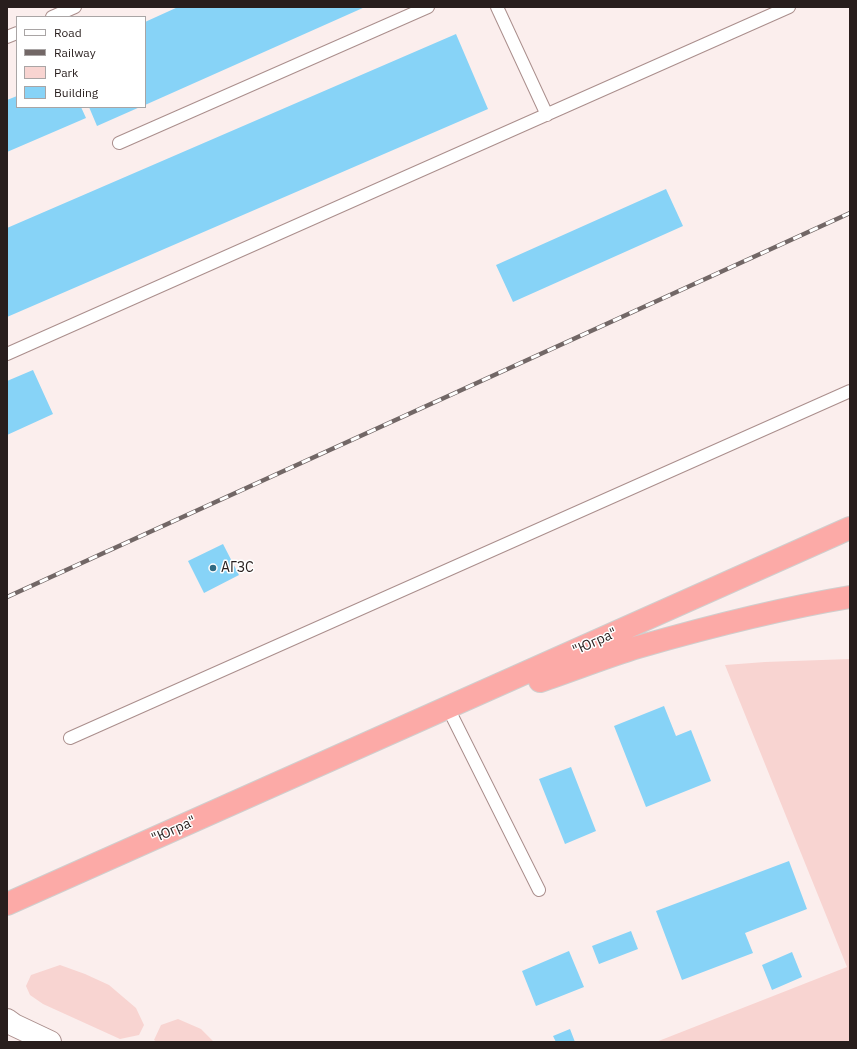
<!DOCTYPE html>
<meta charset="utf-8">
<style>
body{margin:0}
#map{position:relative;width:857px;height:1049px;overflow:hidden;background:#fbeeed;font-family:"IBM Plex Sans",sans-serif}
canvas{display:block}
.frame{position:absolute;inset:0;border:8px solid #281e1d;pointer-events:none}
.legend{position:absolute;left:16px;top:16px;width:130px;height:92px;box-sizing:border-box;background:#fff;border:1px solid #a9a5a5;margin:0;padding:5px 7px;list-style:none;font-size:12px;color:#281e1d}
.legend li{display:flex;align-items:center;gap:8px;height:20px}
.legend b{width:20px;border:1px solid #a9a5a5}
</style>
<div id="map">
<canvas width="857" height="1049"></canvas>
<div class="frame"></div>
<ul class="legend">
<li><b style="height:5px;background:#fff"></b>Road</li>
<li><b style="height:5px;background:#726766"></b>Railway</li>
<li><b style="height:11px;background:#f8d4d1"></b>Park</li>
<li><b style="height:11px;background:#87d3f7"></b>Building</li>
</ul>
</div>
<script>
const c = document.querySelector('canvas').getContext('2d');
c.lineJoin = 'round';
function fillPath(path, color) { c.fillStyle = color; c.fill(path, 'evenodd'); }
function stroke(path, color, width, dash) { c.strokeStyle = color; c.lineWidth = width; c.lineCap = dash ? 'butt' : 'round'; c.setLineDash(dash || []); c.stroke(path); }
function label(font, color, halo, rows, align = 'center') {
  c.font = font + ' "IBM Plex Sans",sans-serif'; c.lineWidth = 3; c.setLineDash([]); c.textBaseline = 'middle'; c.strokeStyle = halo; c.fillStyle = color; for (const [text, x, y, turn = 0] of rows) {
    c.save(); c.translate(x, y); c.rotate((+turn || 0) * Math.PI / 180); c.textAlign = isNaN(turn) ? turn : align; if (halo) c.strokeText(text, 0, 0); c.fillText(text, 0, 0); c.restore();
  }
}
fillPath(new Path2D(`
 M850 659V1042H656L847 967 725 665 765 662Z
 M60 965 85 974 109 985 136 1008 144 1025 139 1035 120 1039 43 1004 30 995 26 986 31 975Z
 M178 1019 201 1029 214 1042H157L154 1040 161 1025Z`), '#f8d4d1');
fillPath(new Path2D(`
 M178 7H365L145 105V22Z
 M456 34 488 109 7 317V228Z
 M17 96V107H81L86 118 7 152V100Z
 M89 107H140L97 126Z
 M666 189 683 226 513 302 496 265Z
 M33 370 53 414 7 435V381Z
 M223 544 239 575 204 593 188 561Z
 M664 706 676 736 691 730 711 781 646 807 614 726Z
 M571 767 596 831 565 844 539 779Z
 M789 861 807 909 745 933 753 953 682 980 656 911Z
 M631 931 638 949 599 964 592 946Z
 M569 951 584 987 536 1006 522 971Z
 M792 952 802 977 772 990 762 965Z
 M570 1029 575 1042H556L553 1036Z`), '#87d3f7');
const service = new Path2D(`
 M497 7 547 115
 M52 17 75 7
 M7 37 17 33
 M119 143 428 7
 M7 354 789 7
 M451 714 539 890
 M70 738 850 391`);
const minor = new Path2D(`
 M7 1020 14 1025 50 1042`);
const trunk = new Path2D(`
 M540 681C573 670 605 657 638 647 708 627 778 609 850 597
 M7 904 850 528`);
stroke(service, '#aa8e8c', 14);
stroke(minor, '#aa8e8c', 24);
stroke(trunk, '#d0cecd', 24);
stroke(service, '#fff', 12);
stroke(minor, '#fff', 22);
stroke(trunk, '#fcaaa7', 22);
const rail = new Path2D(`
 M7 597 850 213`);
stroke(rail, '#726766', 4.5);
stroke(rail, '#fff', 3, [9]);
for (const [x, y, r, color] of [
 [213,568,4,"#306982"]
]) { const dot = new Path2D(); dot.arc(x, y, r, 0, 2 * Math.PI); c.fillStyle = color; c.fill(dot); stroke(dot, '#fff', 1.5); }
label('14px', '#281e1d', '#fff', [
 ["АГЗС",221,568]
], 'left');
label('14px', '#281e1d', '#fff', [
 ["\"Югра\"",595,642,-24],
 ["\"Югра\"",174,830,-24]
]);
</script>
